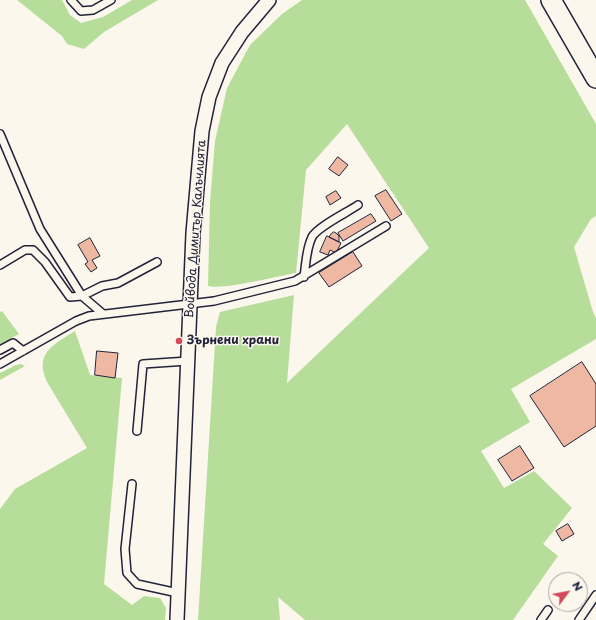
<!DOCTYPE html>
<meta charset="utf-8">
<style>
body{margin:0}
#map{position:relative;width:596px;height:620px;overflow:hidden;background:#fbf7ec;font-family:"Playpen Sans",sans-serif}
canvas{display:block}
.north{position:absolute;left:548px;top:572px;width:40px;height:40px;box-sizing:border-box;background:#fbf7ec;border:1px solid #a4a2a5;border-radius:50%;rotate:58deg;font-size:11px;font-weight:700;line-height:16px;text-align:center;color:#22223b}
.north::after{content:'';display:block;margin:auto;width:14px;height:18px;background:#d1495b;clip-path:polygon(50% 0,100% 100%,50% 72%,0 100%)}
</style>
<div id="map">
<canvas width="596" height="620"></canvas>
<div class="north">N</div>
</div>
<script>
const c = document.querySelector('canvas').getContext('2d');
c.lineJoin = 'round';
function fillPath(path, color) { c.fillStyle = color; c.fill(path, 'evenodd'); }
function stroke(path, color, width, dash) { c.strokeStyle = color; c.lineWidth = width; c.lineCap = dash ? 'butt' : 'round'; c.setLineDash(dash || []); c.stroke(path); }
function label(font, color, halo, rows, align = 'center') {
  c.font = font + ' "Playpen Sans",sans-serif'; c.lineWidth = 3; c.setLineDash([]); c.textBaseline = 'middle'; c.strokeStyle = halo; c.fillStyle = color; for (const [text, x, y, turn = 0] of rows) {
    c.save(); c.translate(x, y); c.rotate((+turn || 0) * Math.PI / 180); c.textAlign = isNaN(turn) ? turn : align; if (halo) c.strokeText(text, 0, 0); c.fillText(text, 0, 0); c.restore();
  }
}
fillPath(new Path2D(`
 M17 0H62L70 15 81 23 103 17 132 0H158L104 32 84 49 67 44 62 36Z
 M302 0H525L596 124V216L591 219 574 247 593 312 596 318V339L511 389 530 422 481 451 504 488 534 471 572 508 543 544 558 556 513 620H305L278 597 280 620H198L216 327 220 312 294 295 287 383 429 248 347 124 306 170 296 273C278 276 224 290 208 286L210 202 215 141 227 88 250 45 282 14Z
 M2 311 19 334 0 344V312Z
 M75 331 90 375 122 378 104 584 132 605 144 596 160 598 166 608 165 620H0V509L15 489 87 448 47 382C34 353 53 345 75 331Z
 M21 364 25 366 0 380V373L16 365Z`), '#b6dd99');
const building = new Path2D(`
 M338 157 348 165 339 176 329 169Z
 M386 190 402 214 391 221 375 196Z
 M336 191 341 198 330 205 326 197Z
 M371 214 376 221 343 241 338 233Z
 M334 232 336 233 339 236V242L329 237 331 234Z
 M327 236 341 243 336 253 330 250 328 255 320 252Z
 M90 238 100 256 92 260 97 268 91 272 85 264 88 262 78 245Z
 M353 252 362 266 329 287 319 273Z
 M97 351 118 353 115 378 95 375Z
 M582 362 596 384V426L564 447 530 396Z
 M520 446 534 468 512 481 498 460Z
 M568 524 574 534 562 541 556 531Z`);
fillPath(building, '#efb8a3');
stroke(building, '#22223b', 1);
const service = new Path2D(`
 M71 0 81 11 93 10 111 0
 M0 134 40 229 82 296 102 313
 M0 265 25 250H33L45 262 70 297 82 296 102 286 118 283 157 262
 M304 277C306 264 306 249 312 237 317 227 348 212 358 205
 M0 350 13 343 23 351
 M0 364 76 321 89 316 214 301 295 281 386 226
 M137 431 143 364 188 361
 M132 484 125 549 127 573 137 584 178 593
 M541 620 548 610
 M579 620 596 595`);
const minor = new Path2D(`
 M177 620 193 233 202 131 209 97 222 63 242 32 269 0`);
const secondary = new Path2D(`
 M551 0 596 78`);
stroke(service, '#22223b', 10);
stroke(minor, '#22223b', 16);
stroke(secondary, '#22223b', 22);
stroke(service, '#fbf7ec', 7);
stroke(minor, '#fbf7ec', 13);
stroke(secondary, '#fbf7ec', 19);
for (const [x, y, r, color] of [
 [179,341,4,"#d1495b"]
]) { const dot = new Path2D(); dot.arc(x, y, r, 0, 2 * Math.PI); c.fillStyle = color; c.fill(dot); stroke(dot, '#fbf7ec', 1.5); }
label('12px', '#22223b', '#fbf7ec', [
 ["Войвода Димитър Калъчлията",196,229,-86]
]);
label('bold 12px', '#22223b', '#fbf7ec', [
 ["Зърнени храни",187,341]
], 'left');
</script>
